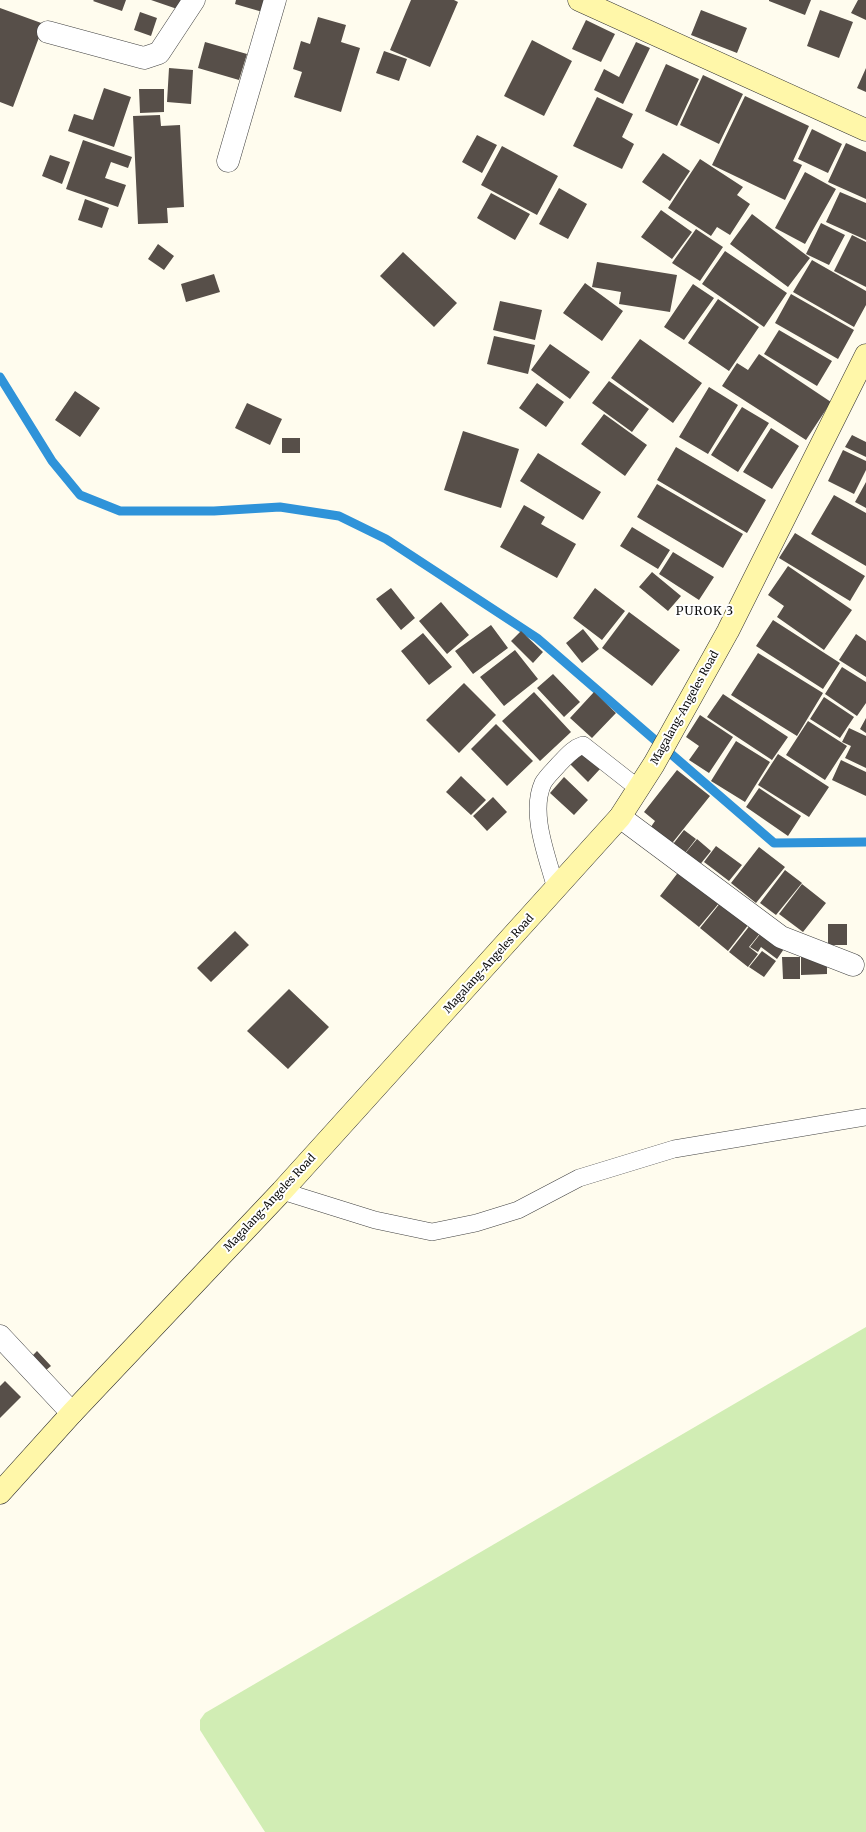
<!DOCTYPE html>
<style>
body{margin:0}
canvas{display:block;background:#fffcee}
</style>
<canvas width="866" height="1832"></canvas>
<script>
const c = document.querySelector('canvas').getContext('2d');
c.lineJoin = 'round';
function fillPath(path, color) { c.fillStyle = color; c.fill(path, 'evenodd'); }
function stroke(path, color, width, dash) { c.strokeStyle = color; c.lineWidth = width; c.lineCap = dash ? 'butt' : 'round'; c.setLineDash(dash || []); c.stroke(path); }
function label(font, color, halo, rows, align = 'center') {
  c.font = font + ' Merriweather,serif'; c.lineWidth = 4; c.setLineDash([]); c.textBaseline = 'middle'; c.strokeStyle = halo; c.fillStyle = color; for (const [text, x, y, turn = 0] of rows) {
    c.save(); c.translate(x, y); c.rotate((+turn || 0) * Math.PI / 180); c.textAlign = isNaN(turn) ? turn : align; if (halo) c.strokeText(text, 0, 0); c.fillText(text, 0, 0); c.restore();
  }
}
fillPath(new Path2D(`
 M866 1327V1832H265L200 1730V1720L205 1713Z`), '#d1edb4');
stroke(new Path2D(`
 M0 377 52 461 80 495 120 511H214L280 507 339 516 386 539 537 638 774 843 866 842`), '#2f93d9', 9);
fillPath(new Path2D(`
 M94 0H126L122 11 93 1Z
 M151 0H186L183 11Z
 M236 0H270L266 13 235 4Z
 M411 0H454L458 2 430 67 390 50Z
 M769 0H811L805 15 769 1Z
 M858 0H866V20L851 13Z
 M0 8 44 24 13 107 0 102Z
 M701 10 747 28 737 53 691 35Z
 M820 10 853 22 839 58 807 46Z
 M140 12 157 18 151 36 134 30Z
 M318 17 346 25 341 42 360 48 341 112 294 97 302 72 293 69 301 41 310 44Z
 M586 20 615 34 601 62 572 49Z
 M532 40 572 61 544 116 504 96Z
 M205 42 247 54 239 80 198 68Z
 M636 42 650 48 623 104 594 90 604 69 619 77Z
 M384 51 407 59 399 81 376 73Z
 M666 64 699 79 677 126 645 111Z
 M169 68 193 70 191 104 167 102Z
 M866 68V92L857 88Z
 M703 75 743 94 719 144 680 125Z
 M104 88 131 97 114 147 68 131 74 114 93 120Z
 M139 89H164V112L140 113Z
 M745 96 809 126 793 161 802 165 785 200 712 165Z
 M597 97 633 114 622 137 634 144 622 169 573 146Z
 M160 115 161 126 180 125 184 207 167 208 168 223 138 224 133 116Z
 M812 129 842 144 828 173 798 159Z
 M477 135 497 145 482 173 462 162Z
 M83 140 132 157 128 168 111 162 105 178 126 185 118 207 66 189Z
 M846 143 866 152V199L828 182Z
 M502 146 558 176 537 215 481 185Z
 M663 153 690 171 670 201 642 182Z
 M50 155 70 162 62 184 42 176Z
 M700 159 743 187 737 195 750 204 730 235 717 227 711 236 668 208Z
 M805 172 836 189 805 244 775 228Z
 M559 188 587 204 568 239 539 224Z
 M840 192 866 203V240L826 222Z
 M491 193 530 214 515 240 477 218Z
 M85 199 109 208 102 228 78 220Z
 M661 210 692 232 672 259 641 237Z
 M752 214 810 258 788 287 730 244Z
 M821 223 845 235 829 265 806 254Z
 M696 229 723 247 700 281 672 263Z
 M852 235 866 242V287L834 271Z
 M158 244 174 256 164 270 148 259Z
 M725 251 787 293 764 327 702 284Z
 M403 252 457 303 434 327 380 276Z
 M812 260 866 291V305L854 327 793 292Z
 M597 262 677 275 670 312 619 304 621 292 592 287Z
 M214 274 220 292 186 302 181 284Z
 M585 283 623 311 602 341 563 313Z
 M693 284 714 298 684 340 664 327Z
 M791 294 854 330 838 359 775 323Z
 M718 299 759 327 729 371 688 343Z
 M500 301 542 310 535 340 493 330Z
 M779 330 832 361 817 386 764 354Z
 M494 336 535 345 528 374 487 364Z
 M640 339 702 383 673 423 611 378Z
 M550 344 590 372 570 399 531 370Z
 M759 354 831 402 806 440 722 386 737 363 748 370Z
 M609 381 649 409 632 432 592 403Z
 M537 383 564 402 546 427 519 408Z
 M709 387 738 405 708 454 679 437Z
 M75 391 100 408 80 437 55 420Z
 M247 403 282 419 270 445 235 428Z
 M742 407 769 423 738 472 711 455Z
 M604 414 647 445 625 476 581 444Z
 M771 428 799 446 772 489 743 472Z
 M463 431 519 449 501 508 444 490Z
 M852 435 866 442V457L845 447Z
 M282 438H300V453H282Z
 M676 447 766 500 747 533 657 480Z
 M843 450 866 461V470L854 494 828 481Z
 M538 453 601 492 583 520 520 481Z
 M866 482V508L855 502Z
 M657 484 743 534 723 568 637 517Z
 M834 495 866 513V566L811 534Z
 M524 505 545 517 541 524 576 544 557 578 500 547Z
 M632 527 670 550 658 569 620 546Z
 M795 533 865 576 850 601 779 558Z
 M673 552 714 577 699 600 659 574Z
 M788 566 852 610 824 650 777 617 784 606 768 595Z
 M652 572 681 596 668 611 639 587Z
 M391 588 415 618 401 630 376 599Z
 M595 588 625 611 602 640 573 618Z
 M441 602 469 635 447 654 419 621Z
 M629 612 680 650 652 686 602 648Z
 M773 620 840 663 823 689 756 646Z
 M491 625 508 648 473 674 455 651Z
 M583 629 599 649 582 663 566 643Z
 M521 631 543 652 533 663 511 641Z
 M423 633 452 667 429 685 401 651Z
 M856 634 866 641V677L839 660Z
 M515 650 538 679 504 706 480 677Z
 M758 653 823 693 797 736 731 695Z
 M842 667 866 682V703L857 716 825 694Z
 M553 674 580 702 564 717 537 688Z
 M464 683 496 715 459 753 426 720Z
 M534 692 571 732 540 761 502 721Z
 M594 692 616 713 592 738 570 718Z
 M723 694 788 737 772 760 707 717Z
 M824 697 854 717 840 738 810 719Z
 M700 715 733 737 709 773 689 760 699 746 686 737Z
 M866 718V733L860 729Z
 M808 721 847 746 825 780 786 755Z
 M496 724 533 761 507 786 471 749Z
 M849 728 866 736V768L845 758 851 746 842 742Z
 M736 741 770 762 745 802 711 781Z
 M579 749 600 769 588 782 567 761Z
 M778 754 829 787 809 817 758 785Z
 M841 760 866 772V796L832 780Z
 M677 770 710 796 669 847 648 831 655 821 644 812Z
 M461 776 486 800 471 815 446 792Z
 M564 777 588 800 574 815 550 793Z
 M759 788 801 816 788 836 746 807Z
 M493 797 507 812 487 831 473 816Z
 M684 830 696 839 682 857 670 848Z
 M697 839 711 851 698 867 683 856Z
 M716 846 742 865 729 881 704 862Z
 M759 847 785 867 756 903 731 883Z
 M680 870 720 902 699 927 660 896Z
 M785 870 802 883 776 915 760 903Z
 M802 884 826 903 803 932 779 914Z
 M721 902 749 924 728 951 700 928Z
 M751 924 761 932 749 947 758 954 748 967 729 952Z
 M828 924H847V945H828Z
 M764 929 786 946 777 959 761 947 758 952 750 947Z
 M235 931 249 945 211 982 197 968Z
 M762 951 776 961 764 977 749 967Z
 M816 956 827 960V974L801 975V957Z
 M782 957H800V979H783Z
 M289 989 329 1027 288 1069 247 1031Z
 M37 1351 51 1366 45 1371 31 1357Z
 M5 1381 21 1397 0 1418V1386Z`), '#574f49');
const lane = new Path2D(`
 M556 889C548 858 529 814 543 783 547 776 554 770 559 764 566 757 573 748 583 745L639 789
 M282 1191 375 1220 432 1232 476 1223 518 1210 579 1178 674 1149 866 1117`);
const street = new Path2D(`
 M48 32 144 58 159 53 194 0
 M228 161 275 0
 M620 817 781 937 853 965
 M0 1336 72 1413`);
const secondary = new Path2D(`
 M579 0 866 130
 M0 1493 72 1413 282 1191 620 817 654 764 728 631 866 355`);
stroke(lane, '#414141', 18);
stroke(street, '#414141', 23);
stroke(secondary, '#303030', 23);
stroke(lane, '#fff', 17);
stroke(street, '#fff', 22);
stroke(secondary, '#fff7a9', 22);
label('11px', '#0e0e0e', '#fff', [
 ["Magalang-Angeles Road",685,708,-61],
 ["Magalang-Angeles Road",489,964,-48],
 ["Magalang-Angeles Road",270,1203,-47]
]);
c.letterSpacing = '1px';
label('12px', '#0e0e0e', '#fff', [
 ["PUROK 3",705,612]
]);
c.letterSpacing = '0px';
</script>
